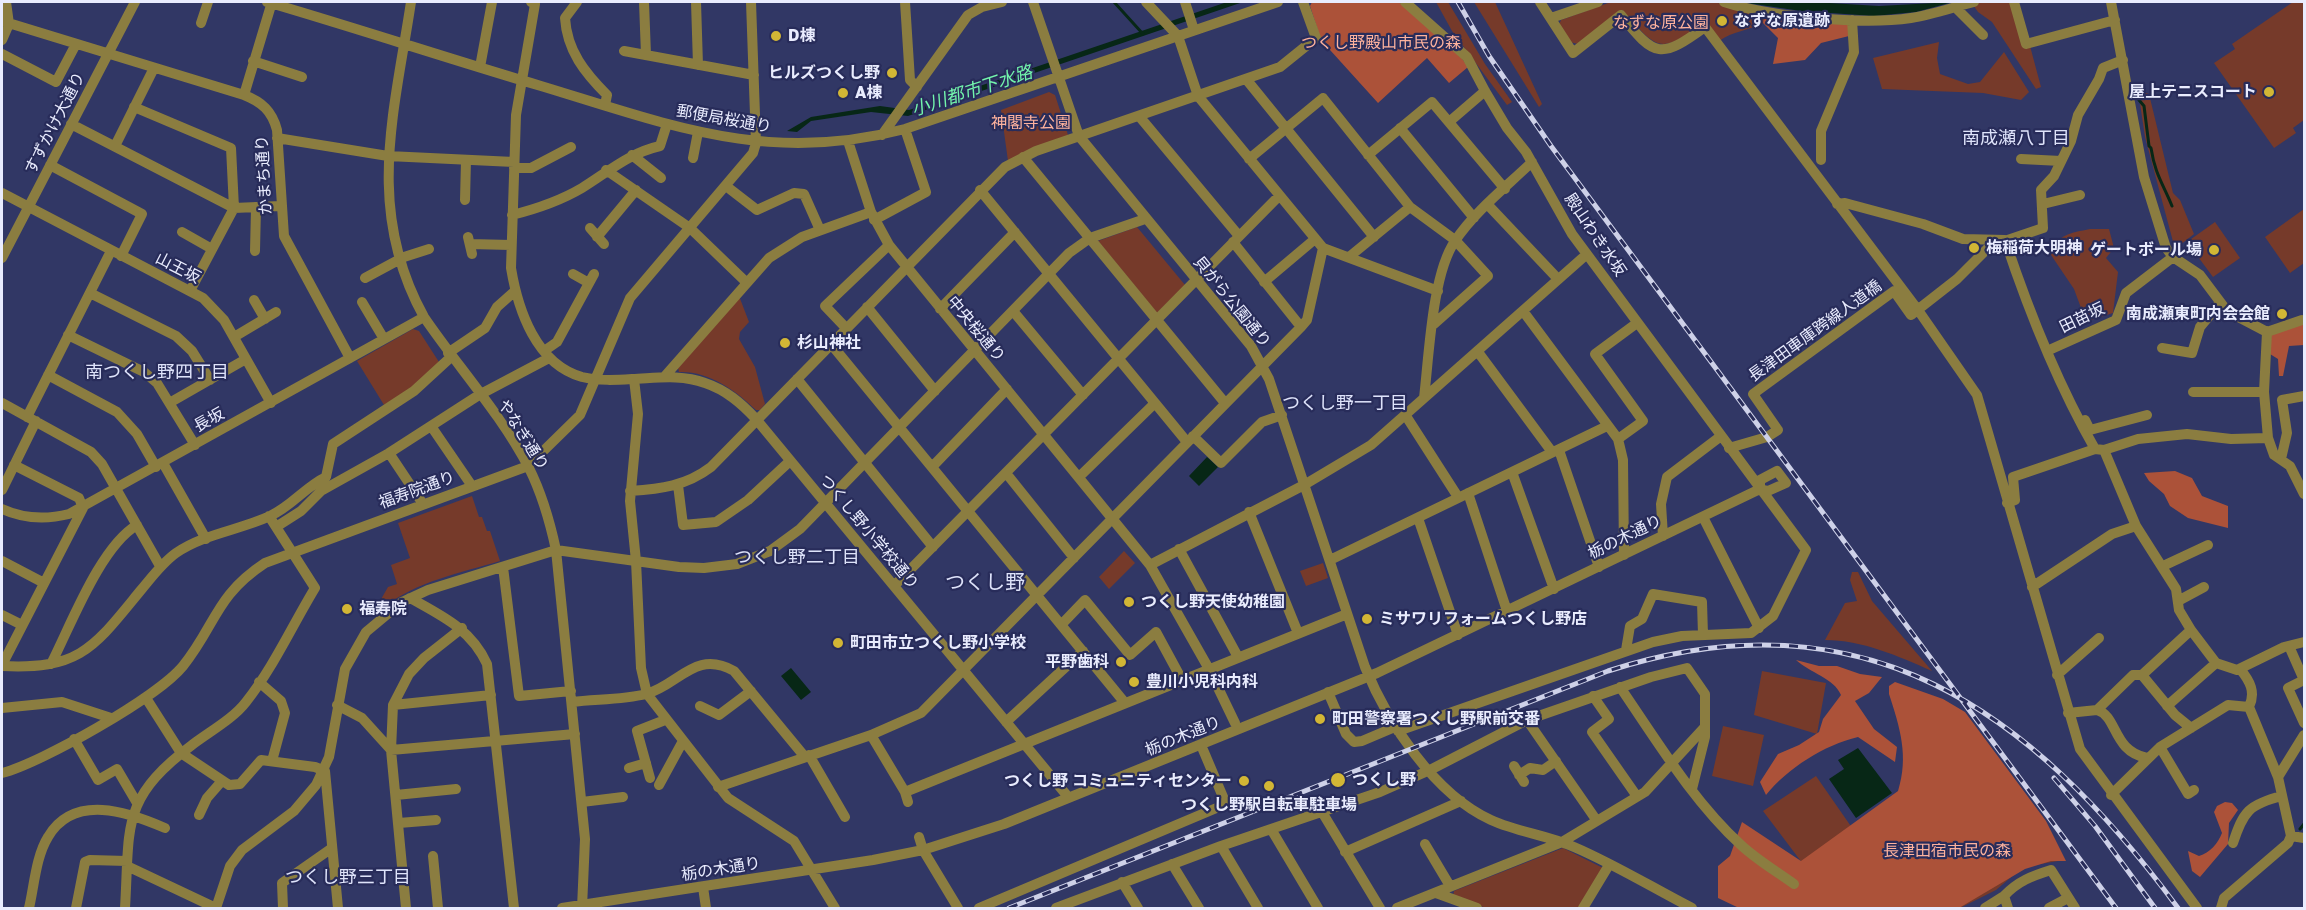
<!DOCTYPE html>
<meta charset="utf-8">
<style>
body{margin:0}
#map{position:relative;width:2306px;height:910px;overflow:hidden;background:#313765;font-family:"Golos Text",sans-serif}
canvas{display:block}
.frame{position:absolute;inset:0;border:3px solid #e9ecfe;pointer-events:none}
</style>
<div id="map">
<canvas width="2306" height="910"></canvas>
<div class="frame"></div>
</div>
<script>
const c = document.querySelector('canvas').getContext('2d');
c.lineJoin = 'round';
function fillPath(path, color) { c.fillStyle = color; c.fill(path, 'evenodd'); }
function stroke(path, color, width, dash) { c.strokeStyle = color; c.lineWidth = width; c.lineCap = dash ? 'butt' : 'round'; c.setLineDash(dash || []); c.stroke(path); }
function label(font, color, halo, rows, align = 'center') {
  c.font = font + ' "Golos Text","Noto Sans JP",sans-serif'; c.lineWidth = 4.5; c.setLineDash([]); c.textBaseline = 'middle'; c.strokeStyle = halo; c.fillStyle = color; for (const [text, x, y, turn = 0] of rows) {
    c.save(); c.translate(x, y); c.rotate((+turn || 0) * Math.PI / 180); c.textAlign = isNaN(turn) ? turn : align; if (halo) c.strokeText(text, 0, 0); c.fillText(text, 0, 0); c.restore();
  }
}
fillPath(new Path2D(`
 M1436 2H1448L1485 64 1512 102 1507 105 1452 31Z
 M1474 2H1495L1542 104 1539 107Z
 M1611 2H1715L1764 16 1763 23C1748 31 1733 31 1719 41L1705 23C1659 55 1658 50 1622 10L1578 44 1570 42 1559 25 1561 20Z
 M1971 2H2010L2030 46 2041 87 2036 89 1992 22 1978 12Z
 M2293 2H2304V120L2293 128 2296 133 2274 148 2214 63 2235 49 2232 44Z
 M1939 42 1937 58 1940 74 1968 84 1980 82 2004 52 2029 92 2021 100 1983 93 1882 89 1873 58Z
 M2138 90 2149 94 2173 193 2180 200 2194 234 2175 249 2145 137Z
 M1049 92 1055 95 1068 135 1008 161 1001 110Z
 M2304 209V263L2290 273 2265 237Z
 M2215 222 2240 258 2213 277 2187 242Z
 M1137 227 1185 285 1157 313 1098 241Z
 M2090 229H2109L2114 248 2106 258 2118 272 2113 313 2091 320 2084 316 2074 289 2051 255C2056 234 2071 233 2090 229Z
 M739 296 749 322 740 332 739 339 755 367 765 404 760 410H756C735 390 709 371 679 372L678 368Z
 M413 329 419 331 439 362 411 389 384 405 357 361Z
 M472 496 479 517H482L487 531H490L500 561C461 573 416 581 383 608L380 601 388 587 397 584 391 565 410 558 398 523Z
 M1124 551 1135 563 1109 589 1099 577Z
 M1323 563 1328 578 1306 586 1300 571Z
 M1852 572H1858L1872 601 1932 671C1898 656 1862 640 1825 640L1845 603 1857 601 1850 580Z
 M1762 671 1826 683 1817 734 1754 715Z
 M1723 726 1764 735 1753 786 1712 776Z
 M1816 776 1857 835 2058 861 2023 867 1996 890 1960 908H1772L1803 864 1763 811Z
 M1563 848 1603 868 1579 908H1486L1453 896 1454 891Z`), '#763a2a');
fillPath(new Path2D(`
 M1312 2H1399L1461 57 1468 67 1449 83 1427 58 1378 103 1321 40 1310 6Z
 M1764 16 1848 24 1849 36 1821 43 1805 60 1773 64 1778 38 1763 23Z
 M2304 322V345L2289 346 2283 376H2279L2278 359 2270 354V335Z
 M2175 471 2192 478 2202 496 2228 506V528L2188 518 2170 506 2164 494 2149 481 2144 473Z
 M1796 660 1819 666H1837L1860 674 1882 677 1869 693 1855 701 1874 729 1897 747 1895 762 1858 737C1824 745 1788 768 1766 795L1760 782 1778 754 1799 745 1819 732 1823 719 1841 695C1834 678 1810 673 1796 660Z
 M1895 682 1943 699 1965 712 2046 821 2066 861H2051L2025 869 1959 908H1739L1718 898V866L1730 856 1742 822 1801 861 1898 791C1909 756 1900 728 1889 694V686Z
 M2225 802 2232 803 2238 810 2229 823 2228 844 2200 877 2192 871 2188 851 2199 856C2210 853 2218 843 2222 833L2214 812 2217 806Z`), '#ac5239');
fillPath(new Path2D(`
 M1227 2H1243L908 116 871 112 811 121 797 132 787 131 811 117 880 106 909 110Z
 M1740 2H1813L1879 6 1953 2 1916 12 1874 16 1801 11Z
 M1207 457 1218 467 1199 486 1189 476Z
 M791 668 811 692 801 700 781 676Z
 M1858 748 1892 793 1856 818 1829 779 1844 769 1838 760Z`), '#072716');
stroke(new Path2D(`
 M1114 2 1143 34
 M2139 100 2144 106 2149 146 2151 148C2155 174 2162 182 2172 206
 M2300 829 2304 824`), '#072716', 3);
stroke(new Path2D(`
 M267 2C359 29 450 59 541 86 670 125 768 165 905 129L1278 2
 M411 2C394 114 365 210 424 317 458 367 501 414 529 468 542 494 550 522 556 550L585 839 582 908
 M531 2 535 4 516 115 511 268C518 310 536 364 582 377 599 381 616 380 632 379 657 378 681 374 705 383 726 390 741 403 756 419L1069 798
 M577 2 565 18C567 51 585 73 607 95L605 105
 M644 2 646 55
 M696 2 698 65
 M905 2 910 80 917 87
 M1033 2 1079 136 1251 346 1269 379 1365 667C1388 723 1434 794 1491 820 1517 832 1547 835 1574 847 1614 864 1653 888 1692 908
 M1146 2 1178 36 1198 96 1323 248 1438 291
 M1185 2 1194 30
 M1540 2 1573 53 1621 15C1655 58 1661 59 1705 27L1918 310 1977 395 2080 749 2197 908
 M1724 2C1770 17 1864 25 1911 18 1932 15 1954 7 1974 2
 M2014 2 2026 44 2115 20
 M2111 2 2144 177 2166 248 2173 257 2200 275 2227 311 2267 332 2264 392 2268 438 2274 455 2290 466 2304 494
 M1955 7 1983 35
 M1551 18 1598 2
 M2 21 244 95C262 102 272 111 277 130L284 236 350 358
 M201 23 208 2
 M2 40 9 24 6 2
 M624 51 754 75
 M2 54 56 82 76 44
 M253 61 302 77
 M480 67 492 2
 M1246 79 1374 237
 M244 95 272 2
 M134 107 231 148 234 208 190 291
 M1139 116 1239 236
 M1449 122 1485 91
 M71 124 234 208 280 206
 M1400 128 1474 218
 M882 135 968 15 982 7 1002 2
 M277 138 388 156 514 162
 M848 141 871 212 889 245 1150 565 1209 669 1235 723
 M115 146 154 68
 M632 155 661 178
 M1368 155 1432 102 1505 189
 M1023 157 1225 403
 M693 158 698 132
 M1249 159 1323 98 1410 207 1455 240 1488 276 1434 324
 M2021 159 2061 161
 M1821 160V131L1854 52 1852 20
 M50 165 142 214 121 256
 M514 168H531L571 147
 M606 170 690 228 746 282
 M726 186 757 210 794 193 804 194 820 230
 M980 190 1187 442
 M2 193 203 298 224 320 271 403
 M465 200 466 160
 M1837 204 1845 203 1923 224 1963 239 2005 240C2029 312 2057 383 2095 449
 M2043 204 2080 195
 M1488 205 1558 279
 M512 215C536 209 560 201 582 188 608 172 629 153 660 146L667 124
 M874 220 926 192 905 129
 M590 228 604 244
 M182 232 212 249
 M468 237 472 254
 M597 237 636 190
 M1233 242 1301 327
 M470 244 511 245
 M255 251 256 207
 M1349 257 1410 207
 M2 258 135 2
 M573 274 589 283
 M365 278 404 257 429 249
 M1264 282 1315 239
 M90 293 176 336 192 351 210 380
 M254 300 265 319
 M362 302 384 339
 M867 307 935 391
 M940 309 1015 232
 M1013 311 1083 395
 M1523 311 1618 439 1623 460 1624 555
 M846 328 825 306 889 245
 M2267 332 2302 320
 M68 335 144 372 157 383 195 445
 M234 337 276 312
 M831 344 1125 703
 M2162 348 2192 353 2200 327 2219 304
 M544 351 557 342 594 274
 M2047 351 2116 320 2126 293 2173 257
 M1478 352 1552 452
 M448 353 485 328 497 307 515 291
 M48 375 117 412 137 434 156 467
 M665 376 769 258 802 237 871 212
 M634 379 638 414 630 501 636 561 641 668 647 694 728 798 794 841 835 908
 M797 379 933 547
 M2193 392H2264
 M1424 398C1429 357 1432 274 1455 241 1475 211 1506 187 1532 162
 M171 402 246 359
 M2 403 91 452 102 464 160 566
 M1406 416 1458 497
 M27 417 111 251
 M2085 420 2090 430 2147 415
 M431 426 472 486
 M1193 436 1221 463 1262 422 1282 415
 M1618 439 1643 421 1595 354 1637 323
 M1729 448 1767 437 1778 430 1753 394 1894 291 1911 315 1957 279 1990 246 2043 228 2041 190 2054 176 2071 141 2078 115 2099 79 2103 68 2123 60
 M1559 450 1599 567
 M2104 450 2136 526
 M389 453 423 504
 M2281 459 2287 433 2282 400 2304 396
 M163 463 206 539
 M932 467 1007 389
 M1777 471 1786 483 1768 491 1760 489V480Z
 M1512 472 1554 589
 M1006 473 1074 558
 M1079 477 1155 403
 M678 485 683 525 716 522 748 500 790 461
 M2 490 36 421
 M630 491C661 489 686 486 711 467L1005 167 1036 151 1280 67 1316 38 1303 2
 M1468 493 1507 611
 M2007 503 2015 500 2013 477 2095 449 2104 450 2138 439 2187 434 2231 439 2268 438
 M2 509C24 519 45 520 69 514L424 317
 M1249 512 1298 633
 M1703 517 1759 628
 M1418 518 1458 635
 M276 527 301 511 321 491 389 453 479 395 549 358
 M1663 536 1661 504 1667 477 1721 436
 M1179 549 1238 657
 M1330 560 1607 426
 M2 561 44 583
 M1150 565 1304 485 1371 445 1587 254
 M2163 566 2208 545
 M503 567 519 696 571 691
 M894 586 1279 196
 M2032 587 2112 534 2136 526 2176 589 2179 610 2191 630 2216 663 2237 670 2284 647 2304 642
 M410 598C442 616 471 629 487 664L514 908
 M2178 601 2204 587
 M2 615 22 625
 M1061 625 1085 600 1130 655 1156 632 1182 680
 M2289 646 2304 680 2288 688 2304 723
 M1626 650 1630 626 1642 619 1653 594 1702 602 1703 635
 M51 664C71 625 100 547 137 525
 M2 665 83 508 79 498 14 465
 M2 666C81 670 94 647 141 590 152 577 162 563 176 553 203 534 240 530 270 516 292 506 305 487 326 477L333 444 414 391 451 357
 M2240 669C2250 681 2256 692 2249 707L2278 777
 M2057 675 2099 638
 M2142 675 2191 630
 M259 682 281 701 285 713 272 761
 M1620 687C1657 741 1693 801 1741 845 1757 860 1776 871 1794 884
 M1328 692 1346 734 1354 742 1362 741 1395 727
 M1593 696 1609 719 1592 732 1636 795
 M146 698 181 753 229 785 240 784 261 760 315 767 325 771 338 908
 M572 702C596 699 622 700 646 694 679 685 695 649 734 671L805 757
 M337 705 362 718 391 750 575 734
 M393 705 491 695
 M700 706 719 715 751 691
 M2167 706 2216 663
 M2 708 62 702 111 718
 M2097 710C2118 716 2112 751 2147 758
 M2068 713 2097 710 2133 675H2142L2175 715 2191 728
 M1527 720 1597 821
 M1006 722 1083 651
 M1398 731 1653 642 1682 636 1751 633 1773 616 1806 550 1572 234 1526 152 1507 128 1485 91 1467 57 1405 2
 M871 735 905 792 908 802
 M74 739 98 780 117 769 137 803
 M2160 747 2188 794 2194 790
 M809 755 845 817
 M1514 766 1524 782
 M629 768 646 763
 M2 773C41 763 158 697 183 666 216 625 215 596 265 563L528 466 580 415 630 298 753 153 756 143 751 2
 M1519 775 1530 768 1543 770 1556 761
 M650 778 637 731 665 720
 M659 785 683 741
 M718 787 871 735 921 713 1301 327 1307 320 1323 248
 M905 792 1347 614
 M396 795 456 789
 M2111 795 2160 747 2228 705 2249 707
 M582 802 623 797
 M1322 812 1380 908
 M199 815 207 798 221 782
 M399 823 436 820
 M1271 829 1318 908
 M2291 836 2304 838
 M919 837 923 850 958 908
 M2233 843C2243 812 2249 804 2282 796
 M1425 844 1450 886
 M1221 846 1258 908
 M1345 852 1461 801
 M433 856 438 908
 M1172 864 1199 908
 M127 866 216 908
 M1122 882 1138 908
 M703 887 706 908
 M1436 893 1477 908
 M29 908C34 887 36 856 48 837 74 793 128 812 165 828
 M76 908 85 862 90 860 127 861
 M125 908C130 826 120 799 192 745 209 732 233 719 246 702 273 668 292 626 315 588L269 516
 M216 908 230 866 242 850 294 811 316 785 329 757 345 669 366 632 402 602 428 590 556 550 679 567 704 568 737 564 770 551 800 529 1069 253 1090 238 1145 219
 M283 908 282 883 332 848
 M406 908 391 750 393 705 409 674 424 658 462 628
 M562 908 873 860 923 850 1004 824 1377 673 1760 489
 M979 908 1226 804 1201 745
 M1056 908 1221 846 1380 792 1430 770 1527 720 1651 677 1687 668 1705 694V737L1692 789
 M1397 908 1562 842 1645 792 1704 728
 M1583 908 1609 865
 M1985 908 2004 896
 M2008 908 2004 896C2018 881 2032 876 2051 870L2075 908
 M2049 908 2068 898
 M2221 908 2224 898 2288 843 2291 836 2278 777 2304 735`), '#8b7d40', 10);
const rail = new Path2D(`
 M1458 2 1489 56 1551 146 2116 908
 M2054 778 2095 826 2155 908
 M1009 908 1608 671C1863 589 2031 709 2178 908`);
stroke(rail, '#ced1e8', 5);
stroke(rail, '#282c5a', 3, [9]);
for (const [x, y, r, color] of [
 [1722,21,6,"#d2b635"],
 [776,36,6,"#d2b635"],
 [892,73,6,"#d2b635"],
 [2269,92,6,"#d2b635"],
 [843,93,6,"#d2b635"],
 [1974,248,6,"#d2b635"],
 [2214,250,6,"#d2b635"],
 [2282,314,6,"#d2b635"],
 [785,343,6,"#d2b635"],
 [1129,602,6,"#d2b635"],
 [347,609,6,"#d2b635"],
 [1367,619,6,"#d2b635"],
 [838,643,6,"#d2b635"],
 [1121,662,6,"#d2b635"],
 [1134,682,6,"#d2b635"],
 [1320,719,6,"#d2b635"],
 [1338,780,8,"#d2b635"],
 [1244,781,6,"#d2b635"],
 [1269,786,6,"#d2b635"]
]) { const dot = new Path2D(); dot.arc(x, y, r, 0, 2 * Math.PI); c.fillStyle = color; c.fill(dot); stroke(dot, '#282c5a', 2); }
label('bold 16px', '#e9ecfe', '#282c5a', [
 ["なずな原遺跡",1734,21],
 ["D棟",788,36],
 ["ヒルズつくし野",880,73,"right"],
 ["屋上テニスコート",2257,92,"right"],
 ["A棟",855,93],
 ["梅稲荷大明神",1986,248],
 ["ゲートボール場",2202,250,"right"],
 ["南成瀬東町内会会館",2270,314,"right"],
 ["杉山神社",797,343],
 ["つくし野天使幼稚園",1141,602],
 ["福寿院",359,609],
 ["ミサワリフォームつくし野店",1379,619],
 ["町田市立つくし野小学校",850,643],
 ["平野歯科",1109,662,"right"],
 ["豊川小児科内科",1146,682],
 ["町田警察署つくし野駅前交番",1332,719],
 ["つくし野",1352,780],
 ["つくし野 コミュニティセンター",1232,781,"right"],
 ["つくし野駅自転車駐車場",1269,805,"center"]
], 'left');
label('16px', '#fdb29d', '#282c5a', [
 ["なずな原公園",1661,23],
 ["つくし野殿山市民の森",1381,43],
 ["神閣寺公園",1031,123],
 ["長津田宿市民の森",1947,851]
]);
label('16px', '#e9ecfe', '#282c5a', [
 ["郵便局桜通り",724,119,10],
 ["すずかけ大通り",55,123,-63],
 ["かまち通り",264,175,-93],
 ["殿山わき水坂",1595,235,56],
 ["山王坂",178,268,27],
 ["貝がら公園通り",1232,302,51],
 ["田苗坂",2082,318,-26],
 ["中央桜通り",976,329,50],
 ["長津田車庫跨線人道橋",1815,331,-36],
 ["長坂",209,420,-29],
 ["やなぎ通り",523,435,58],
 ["福寿院通り",417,490,-20],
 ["つくし野小学校通り",869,532,50],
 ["栃の木通り",1625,537,-26],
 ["栃の木通り",1183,736,-22],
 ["栃の木通り",721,869,-9]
]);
label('italic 18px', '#73f5ac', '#282c5a', [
 ["小川都市下水路",972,91,-18]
]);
label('18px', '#dee3fa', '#282c5a', [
 ["南成瀬八丁目",2016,138],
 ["南つくし野四丁目",157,372],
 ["つくし野一丁目",1345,403],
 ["つくし野二丁目",797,557],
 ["つくし野三丁目",348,877]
]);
label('20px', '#dee3fa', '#282c5a', [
 ["つくし野",985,583]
]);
</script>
